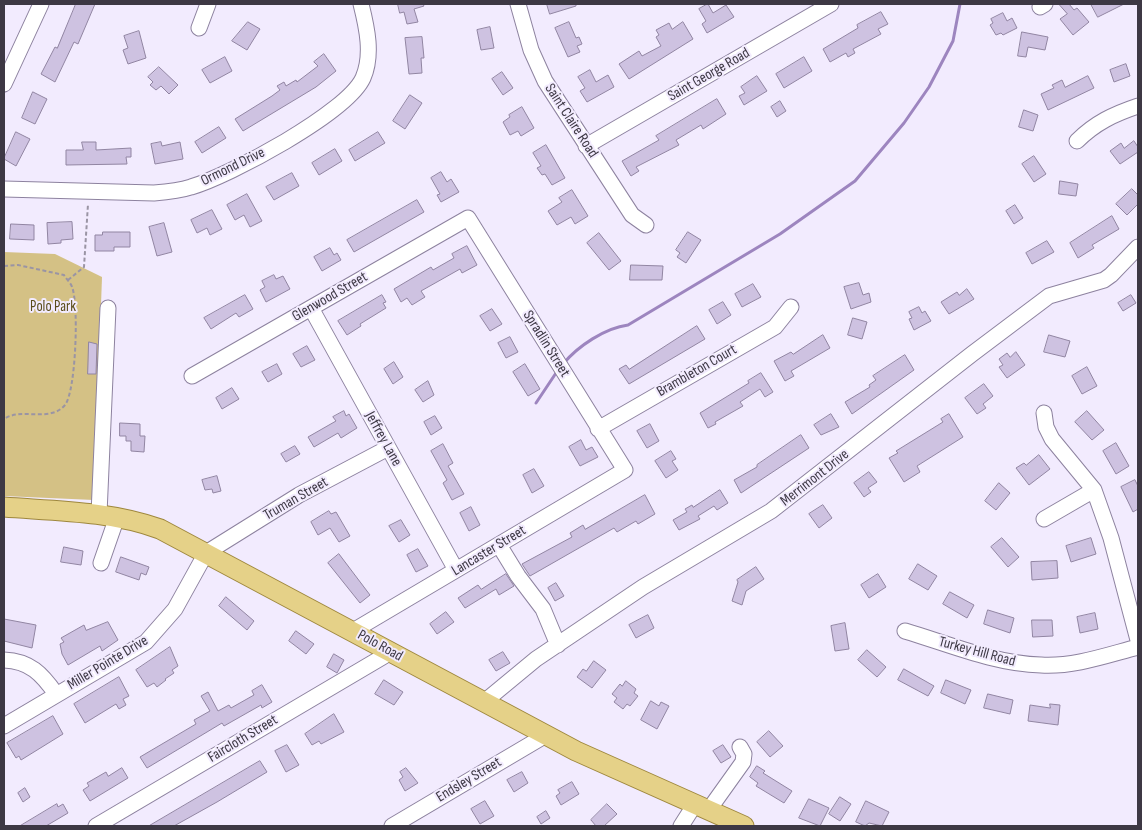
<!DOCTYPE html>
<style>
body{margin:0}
#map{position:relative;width:1142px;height:830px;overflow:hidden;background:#f2ebfe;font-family:"Sofia Sans Condensed",sans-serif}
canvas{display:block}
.frame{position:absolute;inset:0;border:5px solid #3d3844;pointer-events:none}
</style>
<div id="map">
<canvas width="1142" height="830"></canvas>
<div class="frame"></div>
</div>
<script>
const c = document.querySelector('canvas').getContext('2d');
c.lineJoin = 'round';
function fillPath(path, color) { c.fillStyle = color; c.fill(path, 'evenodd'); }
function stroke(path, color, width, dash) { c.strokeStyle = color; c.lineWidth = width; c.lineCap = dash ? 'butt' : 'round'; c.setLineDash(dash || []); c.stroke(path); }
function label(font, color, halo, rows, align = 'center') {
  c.font = font + ' "Sofia Sans Condensed",sans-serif'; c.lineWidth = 4; c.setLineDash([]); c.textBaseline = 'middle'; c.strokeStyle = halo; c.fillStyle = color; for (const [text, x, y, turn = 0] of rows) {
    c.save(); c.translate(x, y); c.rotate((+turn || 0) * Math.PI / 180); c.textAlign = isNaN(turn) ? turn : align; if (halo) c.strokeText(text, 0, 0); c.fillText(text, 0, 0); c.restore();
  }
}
fillPath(new Path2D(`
 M4 252 55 254 102 277 94 500 4 496Z`), '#d4c185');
stroke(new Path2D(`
 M563 364C578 346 605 328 628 325L780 234 855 181 904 123 929 87 953 41 960 4
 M536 403 558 370`), '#9d85bf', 3);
const building = new Path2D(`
 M76 4H95L78 44 74 42 55 82 41 74 55 47 57 48Z
 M398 4H423L424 6 414 9 418 22 407 24 404 12 400 13Z
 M547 4H576V6L550 14Z
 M708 4 713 13 726 5 734 17 707 33 702 24 706 21 699 9Z
 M1059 4H1069L1074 10 1077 8 1089 22 1073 35 1060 19 1067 14Z
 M1091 4H1124L1098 17Z
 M881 12 888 24 878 29 881 34 853 49 855 53 848 57 846 53 830 62 823 49 858 28 857 25Z
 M1003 13 1007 21 1012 18 1017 28 1003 35 1001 33 996 35 990 25 993 23 991 19Z
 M248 22 260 29 247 50 232 41Z
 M569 22 576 38 579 37 582 44 577 46 580 52 568 57 555 28Z
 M683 22 693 39 629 79 619 64 639 51 642 56 661 46 656 37 659 35 656 30 669 23 672 29Z
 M490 27 494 48 481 50 477 30Z
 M139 31 146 58 128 64 123 50 128 48 124 36Z
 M1022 32 1048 37 1045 50 1028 47 1026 57 1018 56Z
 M422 37 424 58H421L422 73 409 74 405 38Z
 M324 54 336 71 316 87 243 131 235 119 272 96 280 90 277 86 284 82 286 86 296 80 297 82 318 66 314 62Z
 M225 57 232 71 210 83 202 70Z
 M804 57 812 71 784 88 776 74Z
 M1126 64 1130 76 1114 82 1110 70Z
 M159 67 178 85 169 94 161 86 156 90 150 85 153 82 148 77Z
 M590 70 596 82 608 75 614 87 587 102 580 91 585 88 578 77Z
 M502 72 513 88 503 95 492 79Z
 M757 76 767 91 744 105 739 96 745 93 741 87Z
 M1088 76 1094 88 1048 110 1041 94 1054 88 1052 85 1062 80 1065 87Z
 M33 92 47 99 35 124 22 118Z
 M410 95 422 103 405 129 393 121Z
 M717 99 726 114 703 129 701 125 676 140 679 145 636 167 639 171 631 176 622 161 659 140 656 136Z
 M780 101 786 111 777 117 771 107Z
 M522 107 534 128 521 136 518 131 510 135 503 122 510 117 509 115Z
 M1024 110 1038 115 1033 131 1019 127Z
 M219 127 226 138 202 153 195 142Z
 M16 132 30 139 16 166 4 159Z
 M378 132 385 143 355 161 349 150Z
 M1134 141 1138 147V152L1120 164 1110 151 1121 143 1124 148Z
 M82 142H96V150L131 148V157H126L127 164 66 165V150H83Z
 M161 142 162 146 180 142 183 159 155 164 151 144Z
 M546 145 565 178 552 185 545 174 542 175 537 168 541 166 533 153Z
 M335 149 342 161 319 175 312 163Z
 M1034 156 1046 174 1034 182 1022 164Z
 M441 172 447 182 451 179 459 192 441 202 437 195 440 194 431 178Z
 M292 173 299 186 274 200 266 187Z
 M1060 181 1078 184 1076 196 1059 194Z
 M1132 189 1138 195V204L1127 215 1116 204Z
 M572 190 588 216 575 224 571 217 557 225 548 211 562 202 559 198Z
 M247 194 262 221 250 227 244 215 235 220 227 205Z
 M417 200 424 212 354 252 347 240Z
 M1015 205 1023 218 1014 224 1006 211Z
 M212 210 222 229 210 235 207 228 197 233 191 220Z
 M1112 216 1119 229 1092 245 1094 248 1078 258 1070 243Z
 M72 222 73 239 61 240V243L48 244 47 223Z
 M164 223 172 252 157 256 149 227Z
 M11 224 34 225V240L10 239Z
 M103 232H130V247H114V251H95V235H102Z
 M688 232 701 240 686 263 677 257 680 253 676 250Z
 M599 233 621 261 609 270 587 243Z
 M1047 241 1054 252 1032 264 1026 253Z
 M467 246 477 265 462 273 460 269 421 291 425 297 412 305 407 298 401 302 394 289 431 267 433 270 454 258 452 254Z
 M330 248 334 255 337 253 341 260 322 271 314 257Z
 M631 265 663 266 662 280H630Z
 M274 275 276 279 283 276 290 289 266 302 260 290 265 287 262 281Z
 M859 283 863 295 869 293 871 302 851 309 844 287Z
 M753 284 761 297 742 307 735 294Z
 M967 289 974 299 949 314 941 302 957 292 959 295Z
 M245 295 253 309 239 317 236 313 211 329 204 318Z
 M382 295 386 302 383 303 386 308 360 324 361 326 347 335 338 321Z
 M1131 295 1136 303 1123 311 1118 303Z
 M723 302 731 315 717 324 709 310Z
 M919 307 922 313 925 311 931 321 914 330 909 319 912 318 909 312Z
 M492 309 502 324 490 331 480 316Z
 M853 318 867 322 862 339 848 335Z
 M697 326 705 339 629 384 619 369 626 365 629 369Z
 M823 335 830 348 791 371 794 376 785 381 774 361 791 352 793 354Z
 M1049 335 1070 341 1065 357 1044 352Z
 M510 337 518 352 506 358 498 343Z
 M89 342 97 344 96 374H88Z
 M307 346 315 360 301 367 293 354Z
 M1016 352 1025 365 1007 378 999 367 1003 365 999 359 1007 353 1010 357Z
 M905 355 914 370 852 414 845 402 870 387 869 385 876 380 873 376Z
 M394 362 403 377 393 384 384 369Z
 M277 364 282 374 268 382 262 372Z
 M525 364 540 389 528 396 513 372Z
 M1087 367 1097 386 1082 394 1072 376Z
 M761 373 773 392 765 397 760 389 740 402 743 406 715 422 716 424 708 428 700 413 749 383 748 381Z
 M428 381 434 395 423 402 415 390Z
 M984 384 993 396 983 404 986 408 977 414 965 398Z
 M232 388 239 399 222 409 216 398Z
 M344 411 346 416 349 414 357 428 341 438 338 433 314 447 308 437 336 421 333 417Z
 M1087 411 1104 430 1092 440 1075 422Z
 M831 414 839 427 821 435 814 425Z
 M949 414 963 437 917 466 920 472 904 482 889 458 898 453 896 451 943 422 941 419Z
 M435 416 442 428 431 435 424 422Z
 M120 423 140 424V436H145L144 452 131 451V441H126V436H120Z
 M650 424 659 441 647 448 637 431Z
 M801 435 809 448 741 493 734 480 757 467V465Z
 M581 440 586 450 592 447 598 457 580 466 569 447Z
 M1116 443 1129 466 1116 474 1103 451Z
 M443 444 453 463 448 466 464 494 452 500 443 483 447 480 431 451Z
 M295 446 300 454 286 462 281 454Z
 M671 451 676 459 672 461 678 470 666 478 655 461Z
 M1039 455 1050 469 1029 485 1016 468 1024 463 1026 465Z
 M534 469 544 486 532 493 523 475Z
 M869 472 877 482 868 488 871 492 864 497 854 483Z
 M217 476 221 491 213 493 212 489 205 490 202 480Z
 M1135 480 1138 486V509L1133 512 1121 487Z
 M999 483 1010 493 996 510 985 501Z
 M720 490 728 503 717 510 714 506 698 516 700 519 679 530 673 520 687 512 685 509 692 505 693 507Z
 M645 495 655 514 638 524 636 521 617 532 614 528 530 576 522 564 572 537 570 533 583 525 585 529Z
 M823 505 832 518 819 528 809 514Z
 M471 507 480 525 469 531 460 513Z
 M329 511 331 514 336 512 350 536 339 542 330 528 318 535 311 522Z
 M401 520 410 535 399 542 389 526Z
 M1002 538 1019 557 1008 567 991 547Z
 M1091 538 1096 554 1071 562 1066 546Z
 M64 547 83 551 81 565 61 562Z
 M418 549 428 566 416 572 407 555Z
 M339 554 370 595 360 603 328 563Z
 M121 557 149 567 146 575 141 573 139 580 116 572Z
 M1057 561 1058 578 1032 580 1031 562Z
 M918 564 937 576 928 590 909 579Z
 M756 567 764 579 746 591 742 605 732 601 738 582 737 580Z
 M506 574 514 586 499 595 496 589 465 608 458 598 478 585 481 589Z
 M878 574 886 587 869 598 861 585Z
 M556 583 564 596 555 601 548 588Z
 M950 592 974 605 967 618 943 604Z
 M226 597 254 621 247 630 219 606Z
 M988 610 1014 618 1010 633 984 624Z
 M446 612 454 622 437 634 430 624Z
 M1095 613 1098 629 1080 633 1077 617Z
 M648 615 654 628 636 638 629 625Z
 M4 619 36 625 32 648 4 641Z
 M1032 620H1052L1053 636 1033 637Z
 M108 622 118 640 102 651 100 646 68 665 62 654 60 644 64 642 61 638 84 625 86 630Z
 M845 623 849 649 835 651 831 626Z
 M296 631 314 644 306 654 289 641Z
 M170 647 178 666 172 670 174 673 165 679 166 680 157 687 154 683 147 687 136 670Z
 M867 650 886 667 877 677 858 660Z
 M503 652 510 663 496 671 489 660Z
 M334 654 344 660 337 673 327 667Z
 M594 661 606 670 592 688 577 677 583 669 586 671Z
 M904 669 934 686 928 696 898 680Z
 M119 677 129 696 123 699 126 705 119 709 116 704 85 723 74 704Z
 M384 680 403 692 394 705 375 694Z
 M946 680 971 690 965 704 941 693Z
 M626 681 636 689 634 693 638 696 630 706 627 704 623 709 614 702 617 698 612 694 620 684 622 686Z
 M262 685 272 702 262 708 261 705 224 726 222 723 147 768 140 757 196 724 194 720 210 711 201 696 208 692 218 711 229 705 231 708 254 695 252 691Z
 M988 694 1013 700 1010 714 984 708Z
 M651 701 659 706 661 702 669 706 657 729 641 720Z
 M1050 704 1060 705 1058 725 1028 721 1030 705 1050 708Z
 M334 714 344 732 321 744 319 741 312 745 305 734Z
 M53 716 63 734 21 760 19 756 16 758 7 743Z
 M769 731 783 746 770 757 757 742Z
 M287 745 299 765 286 772 275 751Z
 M723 745 731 757 721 763 713 751Z
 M260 761 267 772 217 802 174 826H149Z
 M757 766 765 771 763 773 792 791 784 803 756 786 758 783 750 777Z
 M122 768 128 778 90 801 83 790 89 786 87 783 106 772 108 776Z
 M406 768 418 783 405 791 399 780 403 777 400 772Z
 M522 772 528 783 514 792 507 780Z
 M572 782 579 794 561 805 556 796 560 793 558 790Z
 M25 788 30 797 23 802 18 793Z
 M840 797 851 804 840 821 829 814Z
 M809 799 829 808 820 826 799 818Z
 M485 801 494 816 480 824 471 809Z
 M866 801 889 812 882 826 869 823 865 826 856 822Z
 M57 804 58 807 63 804 68 813 46 826H20Z
 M607 804 617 814 604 826H596L591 820Z
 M546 811 550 818 541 824 537 817Z`);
fillPath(building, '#cec2e1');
stroke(building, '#9185a2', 1);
const minor = new Path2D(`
 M518 4 531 50 545 81 632 215 646 225
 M1040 7 1045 4
 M199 28 208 4
 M4 84 41 4
 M1077 141C1095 123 1114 114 1138 106
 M586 146 831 4
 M4 189 154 193C167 192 179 191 191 187 229 176 347 113 363 78 373 55 367 28 361 4
 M311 308 456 570
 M192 376 468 218 625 470 353 631
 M1044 413 1046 427 1052 439 1094 490 1111 538 1138 640
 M598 429 775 327 791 307
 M99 514 108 308
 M1044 519 1094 490
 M499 545 518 576 543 609 558 645
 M101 563 117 517
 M905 631C949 644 995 664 1041 665 1074 667 1107 655 1138 647
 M4 660C30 661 42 674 56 694
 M484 702 536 659 643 587 771 511 972 354 1049 296 1104 280 1111 275 1138 247
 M4 726 146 642 175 609 206 553 299 495 388 448
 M708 811 743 762 744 754 740 747
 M96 826 391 652
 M392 826 546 735
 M681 826 695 804`);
const major = new Path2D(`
 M4 507C57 511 110 511 160 529L576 751 744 826`);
stroke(minor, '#8d829f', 17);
stroke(major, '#9e873d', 21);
stroke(new Path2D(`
 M4 266 18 265 64 275C66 279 71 283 72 287 79 304 76 391 65 405 50 423 21 407 4 419
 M68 280 84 267 88 204`), '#9a94a4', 2, [4, 2.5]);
stroke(minor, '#fff', 15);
stroke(major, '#e5d188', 19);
label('15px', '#3d3844', '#f2ebfe', [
 ["Saint George Road",709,75,-30],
 ["Saint Claire Road",571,121,57],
 ["Ormond Drive",233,167,-26],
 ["Glenwood Street",330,297,-30],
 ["Spradlin Street",546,344,58],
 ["Brambleton Court",697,371,-30],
 ["Jeffrey Lane",383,439,61],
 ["Merrimont Drive",815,478,-38],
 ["Truman Street",296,499,-30],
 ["Lancaster Street",489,551,-31],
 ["Polo Road",380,646,29],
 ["Turkey Hill Road",977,652,15],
 ["Miller Pointe Drive",108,663,-31],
 ["Faircloth Street",243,739,-31],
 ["Endsley Street",469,780,-31]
]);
label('15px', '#5a4c19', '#f2ebfe', [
 ["Polo Park",53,307]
]);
</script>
